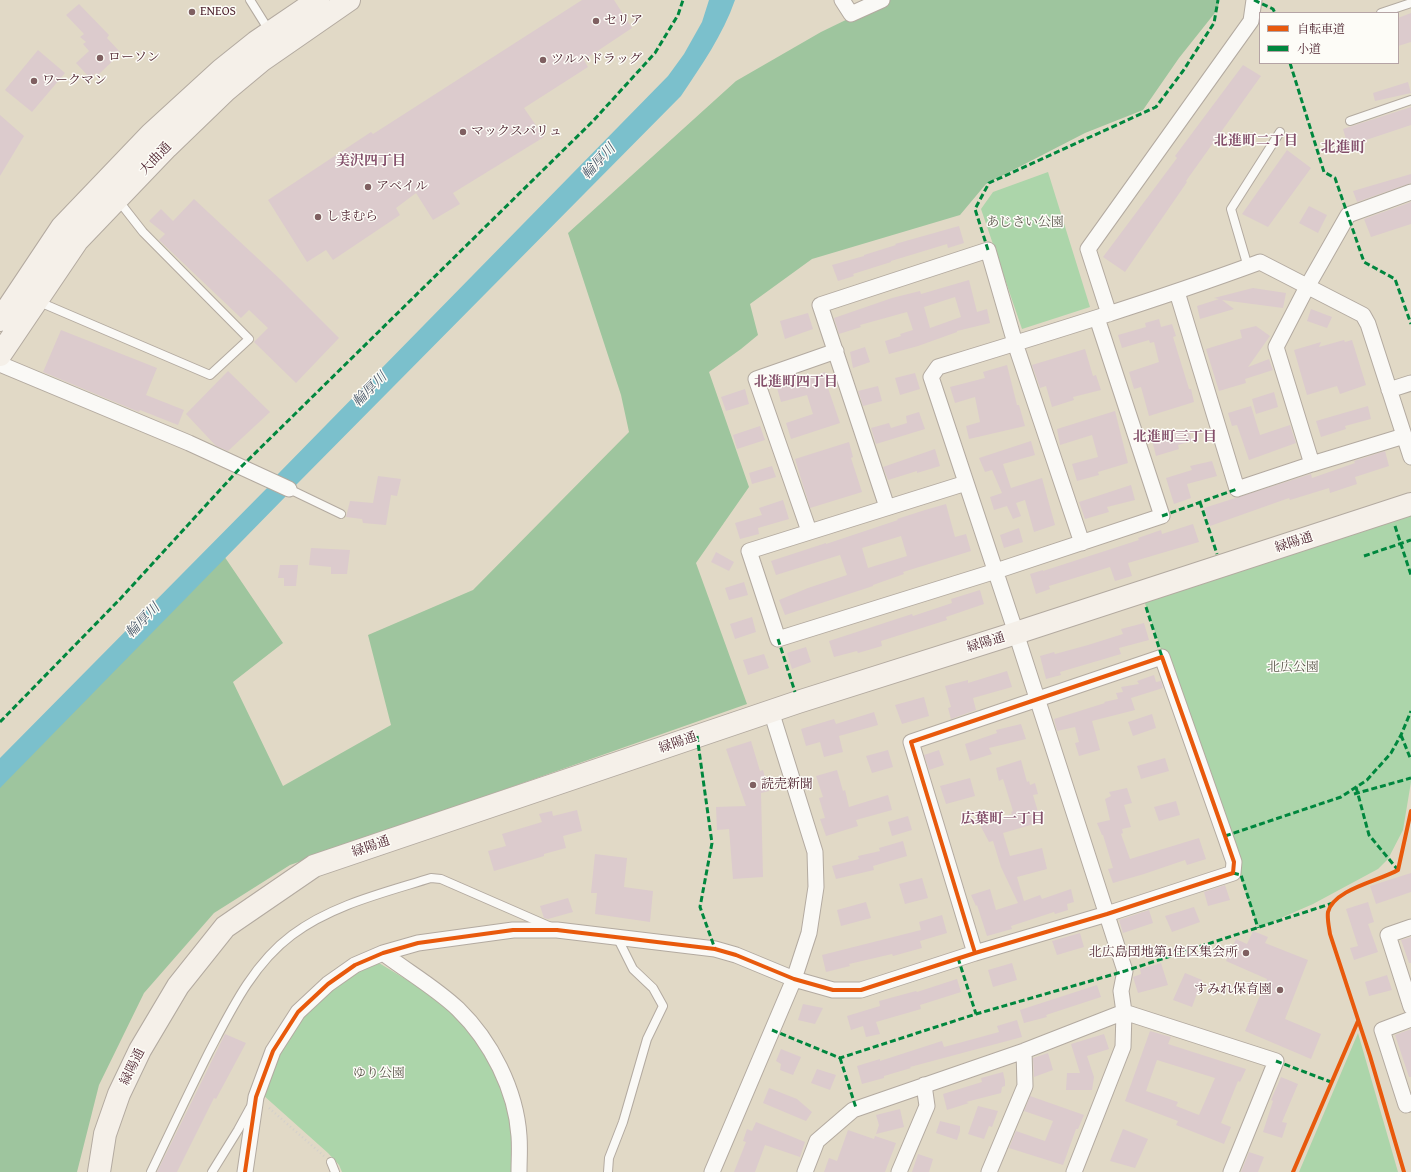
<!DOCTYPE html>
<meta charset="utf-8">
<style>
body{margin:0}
#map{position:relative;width:1411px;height:1172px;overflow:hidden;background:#e1d9c6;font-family:"Gentium Book Plus","Noto Serif JP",serif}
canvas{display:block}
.legend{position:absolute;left:1259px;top:12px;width:140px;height:52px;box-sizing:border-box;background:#fdfcf7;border:1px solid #b5a4a5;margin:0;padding:5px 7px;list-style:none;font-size:12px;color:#4a1f2b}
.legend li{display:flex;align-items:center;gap:8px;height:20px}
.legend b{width:20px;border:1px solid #b5a4a5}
</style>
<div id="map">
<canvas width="1411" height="1172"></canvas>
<ul class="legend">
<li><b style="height:5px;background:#e8590c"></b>自転車道</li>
<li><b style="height:5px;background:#00873e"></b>小道</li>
</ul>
</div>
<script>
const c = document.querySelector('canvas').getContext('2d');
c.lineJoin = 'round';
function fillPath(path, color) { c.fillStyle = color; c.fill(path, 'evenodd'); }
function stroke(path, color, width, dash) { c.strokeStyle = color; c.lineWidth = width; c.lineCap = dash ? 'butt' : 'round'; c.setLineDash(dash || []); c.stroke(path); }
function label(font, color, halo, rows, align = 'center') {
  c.font = font + ' "Gentium Book Plus","Noto Serif JP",serif'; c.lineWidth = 3; c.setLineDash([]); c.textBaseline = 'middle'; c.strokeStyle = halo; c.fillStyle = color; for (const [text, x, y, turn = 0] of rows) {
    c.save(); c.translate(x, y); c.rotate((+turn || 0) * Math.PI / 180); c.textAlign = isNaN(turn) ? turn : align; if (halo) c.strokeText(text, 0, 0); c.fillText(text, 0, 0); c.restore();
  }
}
fillPath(new Path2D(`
 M1048 172 1090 307 1022 329 981 209 993 192Z
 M1411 504V782L1403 830 1388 859 1378 869 1313 904 1258 928 1141 592Z
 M372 962 379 963 422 989 460 1019 480 1045 494 1069 505 1097 513 1136V1172H342L339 1165 328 1153 263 1095 275 1058 300 1022 318 1001 344 979Z
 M1358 1033 1398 1172H1299Z`), '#acd5aa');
fillPath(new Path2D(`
 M887 0H1219L1218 9 1179 58 1143 110 1085 133 986 184 960 215 812 259 750 304 758 335 741 349 709 372 749 487 696 563 747 704 290 865 214 913 144 993 99 1085 77 1172H0V779L222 553 283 643 233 682 283 786 391 725 368 635 473 590 629 432 621 395 568 233 736 81 821 32Z`), '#9ec59e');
fillPath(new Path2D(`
 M709 0H735C723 35 701 66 681 96L296 485 277 475 668 76 684 54 702 22Z
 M270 485 288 494 0 788V758Z`), '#7bc0cc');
fillPath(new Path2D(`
 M582 0H614L632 28 584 60 588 67 524 108 544 137 453 193 460 204 433 220 416 193 396 208 400 215 333 260 326 250 307 262 268 200 371 132 373 134Z
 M79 4 109 35 107 38 121 53 98 75 96 73 90 78 76 63 89 51 83 44 86 42 80 37 84 34 66 15Z
 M1411 13V42L1398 46V18Z
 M38 50 65 73 32 112 5 90Z
 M1243 65 1261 76 1186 181 1187 182 1125 272 1103 257 1177 158 1175 156Z
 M1408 82 1411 93 1375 101 1373 93Z
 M1411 107V125L1348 146 1343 129Z
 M0 115 24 136 0 176Z
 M1287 150 1311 168 1268 227 1242 214Z
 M1411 174V183L1357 202 1353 191Z
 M194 199 281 280 339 338 296 383 254 342 268 328 249 310 241 318 159 240 165 234 149 221 161 209 173 221Z
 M1411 202V224L1371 237 1364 219Z
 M1309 206 1327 215 1318 233 1299 223Z
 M959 226 964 243 948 248 947 244 891 261V262L853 274 854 276 838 281 832 265 864 256V255L896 245 895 244Z
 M969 280 977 312 987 309 990 323 957 331V332L918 346 889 354 885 341 901 336 900 334 913 330 907 312 860 325 861 327 839 334 834 318 892 298 920 291 921 294ZM955 297 961 317 930 328 924 307Z
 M1253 288 1286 293 1283 308 1222 300 1234 309 1200 319 1197 306 1219 299 1214 298Z
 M1311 309 1332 317 1327 328 1307 321Z
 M808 313 813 329 785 339 780 321Z
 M1159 319 1161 327 1172 324 1176 336 1173 337 1189 389H1191L1194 402 1149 416 1141 387 1134 389 1129 372 1159 362 1154 342 1150 343 1149 340 1122 348 1118 335 1146 327 1145 323Z
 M1256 326 1270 336 1248 367 1269 359 1273 370 1245 379 1246 383 1219 391 1206 349 1242 338 1240 330Z
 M61 330 157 368 146 395 184 410 178 425 140 410 139 412 43 372Z
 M1344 340 1345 342 1352 340 1366 385 1340 394 1337 386 1307 395 1294 350 1321 342 1319 347Z
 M865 347 870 362 853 368 850 352Z
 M1085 349 1093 376 1096 375 1101 390 1073 397 1074 400 1052 407 1046 386 1040 388 1032 365Z
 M1007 365 1017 405H1019L1025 426 969 439 966 426 980 422 975 397 955 403 950 387 985 378 983 372Z
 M228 371 270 412 228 451 216 446 186 414Z
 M825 372 830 387 828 388 840 423 791 439 786 423 813 414 807 395 781 402 777 388Z
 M915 373 920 389 900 395 895 378Z
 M878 386 882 401 863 406 858 391Z
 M745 389 749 404 726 411 721 397Z
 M1274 392 1278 407 1256 414 1252 399Z
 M1251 406 1260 435 1290 425 1296 443 1249 460 1237 425 1232 426 1228 413Z
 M1368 406 1371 419 1345 426 1346 429 1321 437 1316 421Z
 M1115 411 1128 463 1098 472 1099 475 1077 481 1072 464 1098 457 1092 435 1060 445 1057 429Z
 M919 412 925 429 876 444 871 428 889 423 891 428 907 423 906 416Z
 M760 426 765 440 737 449 733 435Z
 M1188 429 1192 441 1178 445 1179 449 1156 456 1152 440Z
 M1031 441 1035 455 1003 464 1011 488 1042 478 1055 525 1034 532 1025 500 1016 503 1021 516 1013 519 1007 506 994 510 990 497 1002 493 992 470 985 472 979 458Z
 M849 442 853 457 851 458 862 492 810 508 795 459Z
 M935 449 940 466 917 473V471L888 480 883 467Z
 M1385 451 1389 466 1355 477 1357 484 1330 493 1329 488 1290 500 1289 498 1210 526 1204 508 1311 474 1312 478 1355 463 1354 461Z
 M1212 461 1217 476 1187 484 1191 498 1174 504 1166 478 1192 470 1190 466Z
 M772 466 776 477 752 484 749 473Z
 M378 476 401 479 397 496 391 495 386 525 363 523 362 519 346 517 350 501 373 503Z
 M1131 485 1135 500 1107 507 1109 512 1085 519 1079 502Z
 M783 500 789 519 758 528 759 534 740 539 735 523 762 515 759 508Z
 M946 504 955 537 966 534 971 551 903 572 904 574 873 585V586L785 615 779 600 808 588 847 575 840 555 776 575 771 561 826 543V544L898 520 897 519 925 510ZM901 536 907 556 868 568 862 548Z
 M1193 524 1199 542 1128 563 1132 576 1115 581 1110 567 1049 586 1050 589 1036 594 1030 574 1043 570V571L1139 540 1138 538 1161 530 1162 534Z
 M1019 528 1023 542 1004 548 1000 535Z
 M311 548 350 550 347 574H331V567L309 565Z
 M716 552 734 562 729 571 711 562Z
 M280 565H298L296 586H284V578H278Z
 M744 582 748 595 729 600 725 588Z
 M980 590 984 604 946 617 947 620 881 641 882 646 858 653 857 651 834 657 829 641 912 614 913 616 952 603 951 599Z
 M752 617 756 632 735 639 730 624Z
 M1144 623 1149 640 1119 648 1121 654 1060 672 1061 675 1046 679 1040 656 1054 652 1055 654 1088 645 1123 634 1121 629Z
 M806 647 811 662 792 669 787 653Z
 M764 654 769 668 748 675 743 660Z
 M1007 671 1012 687 973 698 976 710 951 719 948 708 951 707 945 686 968 680V683Z
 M1154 675 1156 682 1161 681 1163 688 1131 698 1135 710 1092 721 1100 750 1079 756 1075 743 1079 742 1075 727 1057 731 1054 719 1105 703 1104 702 1118 699 1116 693 1123 692 1121 687 1139 684 1137 681Z
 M924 697 929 716 902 724 895 705Z
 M874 712 878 725 839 736 843 752 824 757 820 742 806 746 801 729 834 719 836 724Z
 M1152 714 1156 728 1133 736 1128 722Z
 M1021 724 1026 739 989 748 992 754 970 761 965 744 997 733 996 730Z
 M751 741 760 771 763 770 769 791 761 793 763 877 733 879 729 829 717 830 716 807 746 806 726 749Z
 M888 750 893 767 872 773 866 756Z
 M939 750 944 765 929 770 924 755Z
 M1165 758 1169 771 1141 779 1137 766Z
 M1021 760 1027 782 1029 781 1030 785 1035 783 1038 794 1033 795 1041 822 1003 833 1010 856 1042 848 1047 869 1017 877 1024 901 1040 895 1042 899 1071 889 1074 902 1067 904 1068 910 1055 914 1054 912 1011 926 1012 929 987 936 977 905 976 906 971 895 990 889 996 910 1018 903 1001 867 993 841 989 842 979 823 1012 814 1011 812 1013 811 1003 779 999 781 996 768Z
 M837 770 843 791 845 790 849 807 888 795 892 810 856 820 858 826 826 836 820 819 825 818 819 798 823 797 816 776Z
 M970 778 975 796 946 804 940 786Z
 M1127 788 1132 803 1124 805 1131 827 1122 829 1123 833 1121 834 1130 859 1199 838 1206 859 1187 865 1185 860 1144 874 1113 883 1108 869 1113 868 1103 835H1102L1097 823 1110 820 1105 799 1111 796 1109 792Z
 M1176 801 1180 815 1159 821 1154 807Z
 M577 810 582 831 563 836 566 848 544 854V856L494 871 488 851 506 846 502 834 542 822 539 814 552 811 553 816Z
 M908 816 912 830 892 836 888 822Z
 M903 841 907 856 873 866 874 870 836 879 832 866 859 859 858 856 880 851 879 848Z
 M595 854 627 858 624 887 653 891 650 922 595 914 597 893H591Z
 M1411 873V892L1376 904 1370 886Z
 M922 878 928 898 905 904 899 884Z
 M1225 885 1230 900 1208 906 1204 892Z
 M568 898 573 912 548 919 544 918 540 906Z
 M866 902 871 918 841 926 837 910Z
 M1368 902 1374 922 1368 924 1378 952 1354 960 1350 948 1358 946 1346 909Z
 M1194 907 1200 922 1172 932 1165 916Z
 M1149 910 1153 923 1123 933 1119 920Z
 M942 915 947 933 920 941 922 948 893 956 892 954 849 964 850 966 826 972 822 955 921 930 919 922Z
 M1253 931 1268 937 1265 943 1308 960 1285 1019 1321 1034 1311 1059 1245 1031 1267 979 1226 961 1236 939 1247 944Z
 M1080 933 1084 947 1057 955 1052 941Z
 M1411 937V963H1409L1401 940Z
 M1012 963 1017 980 993 987 988 970Z
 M1161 963 1168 985 1138 993 1133 977 1141 974 1140 969Z
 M1185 973 1202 980 1192 1007 1173 1000Z
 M1387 975 1392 990 1369 996 1365 982Z
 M957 979 961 992 920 1005 921 1009 876 1022 880 1034 866 1037 863 1026 851 1030 847 1016 880 1006 879 1001 916 991 917 992Z
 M1097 985 1101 997 1046 1015 1047 1017 1024 1023 1020 1010Z
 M803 1004 823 1008 815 1024 798 1020Z
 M1017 1020 1022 1037 910 1067 911 1068 884 1076V1078L862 1084 857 1066 880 1059V1061L942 1041 944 1047 999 1032 997 1026Z
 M1411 1029V1077H1409L1395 1035Z
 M1150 1031 1171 1037 1168 1044 1246 1069 1240 1082 1238 1081 1221 1123 1231 1127 1224 1144 1176 1125 1178 1121 1125 1101ZM1157 1060 1215 1078 1199 1115 1176 1106 1178 1102 1146 1091Z
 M225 1034 246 1043 216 1099 214 1098 177 1172H157Z
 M1104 1034 1109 1049 1087 1056 1094 1077 1092 1090H1066L1067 1073H1080L1071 1044Z
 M781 1049 801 1057 793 1075 780 1070 781 1064 776 1061Z
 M1048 1053 1053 1070 1034 1077 1033 1058Z
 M817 1069 836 1075 830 1090 811 1083Z
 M1003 1072 1005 1081V1086L1002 1087 1001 1093 966 1102 969 1103 947 1110 943 1094 982 1082 981 1078Z
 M1281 1077 1298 1084 1282 1122 1287 1123 1282 1138 1263 1132 1273 1101 1271 1100Z
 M769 1088 797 1099 812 1112 806 1121 763 1103Z
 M1030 1096 1084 1115 1078 1129H1076L1063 1165 1009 1148 1016 1131 1045 1141 1053 1121 1024 1111Z
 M978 1106 998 1111 992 1127 989 1126 984 1139 968 1134Z
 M900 1109 904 1127 876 1134 879 1125 876 1115Z
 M940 1121 960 1126V1131L957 1140 936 1133Z
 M756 1122 805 1142 800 1157 765 1145 755 1172H734L746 1142 743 1141 747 1129 752 1131Z
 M1123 1129 1148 1139 1135 1168 1110 1161Z
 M848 1130 874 1139 875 1136 896 1143 885 1172H824L829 1158 837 1161Z
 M1249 1152 1264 1157 1258 1172H1241Z
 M918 1154 933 1159 929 1172H912Z`), '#dccbcd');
const lane = new Path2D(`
 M250 0 270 32
 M1381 13 1411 3
 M1350 121 1411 100
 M1248 267 1231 209 1280 132
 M37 301 210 375 249 339 143 232 118 200
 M289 489 341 514
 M331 1162 335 1172
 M151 1172C170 1132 189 1092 209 1052 231 1010 253 964 292 935 332 905 383 893 431 878L441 879 551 927
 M212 1172 238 1130 250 1108
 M608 1172 609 1158 623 1122 647 1039 663 1006 653 988 633 969 617 937`);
const street = new Path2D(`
 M842 0 851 14 882 0
 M1177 292 1237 489 1312 464 1404 436
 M1109 314 1088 249 1251 21 1254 0
 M0 364 189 443 289 489
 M1389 390 1411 383
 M1312 464 1276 347 1307 287 1348 215 1411 192
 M966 483 749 551 778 639 996 571 1162 516 1097 318
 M887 507 820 305 988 250 1015 343 1082 543
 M809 531 756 379 836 351
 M1411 927 1388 935 1411 1007
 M383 953C408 972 436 988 458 1009 491 1041 516 1090 519 1136 520 1148 519 1160 519 1172
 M1411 1019 1382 1030 1406 1105 1411 1103
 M245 1172 256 1097 273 1051 298 1012 328 984 355 965 383 953 418 943 513 930H557L715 949 736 955 794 979 833 990H861L975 953 1107 914 1233 873 1234 862 1225 836 1162 657 911 742 975 953
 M712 1172 794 979 809 933 816 887 815 852 771 711
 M805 1172 817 1141 853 1110 1024 1051 1124 1012 1276 1061 1231 1172
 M899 1172 927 1106 924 1085
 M989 1172 1025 1086 1024 1051
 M1074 1172 1123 1047 1124 1012 1121 991 1125 971 1016 633 931 377 938 367C1046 334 1154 301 1260 262L1363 315 1368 324 1411 457`);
const secondary = new Path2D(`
 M0 320 62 227 151 134 221 70 256 42 318 0
 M0 355 77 241 167 147 225 91 261 61 349 0
 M99 1172 105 1134 119 1094 140 1050 178 986 225 927 314 866 798 702 1016 633 1411 504`);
stroke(lane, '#b3aaa0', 10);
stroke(street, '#b3aaa0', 17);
stroke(secondary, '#b3aaa0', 24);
stroke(new Path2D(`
 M269 1108 324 1156`), '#d4d0cb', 2.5, [1, 3]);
stroke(lane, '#faf9f6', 8);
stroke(street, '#faf9f6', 15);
stroke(secondary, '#f5f0e9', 22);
stroke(new Path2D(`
 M1254 0 1273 9 1275 13
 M1290 63 1324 172 1335 178 1364 262 1395 279 1411 324
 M988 250 975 209 989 183 1156 107 1183 71 1214 23 1218 0
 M1200 502 1217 554
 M1162 516 1237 489
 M1395 526 1411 575
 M1364 556 1411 540
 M1146 607 1162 657
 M778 639 795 692
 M0 722 121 598 241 467 593 121 655 53 678 15 683 0
 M1401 735 1411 760
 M697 736 712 843 700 907 715 949
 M1356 787 1369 835 1398 870
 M1354 794 1411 778
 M1225 836 1341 797 1367 780 1391 753 1401 735 1411 711
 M1233 873 1241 875 1258 928
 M958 958 976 1014
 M772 1030 840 1058 976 1014 1125 971 1333 903
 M840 1058 856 1108
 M1276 1061 1331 1082`), '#00873e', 3, [6, 3]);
stroke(new Path2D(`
 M245 1172 256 1097 273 1051 298 1012 328 984 355 965 383 953 418 943 513 930H557L715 949 736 955 794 979 833 990H861L975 953 1107 914 1233 873 1234 862 1225 836 1162 657 911 742 975 953
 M1293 1172 1358 1021
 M1404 1172 1370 1056 1330 934C1329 927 1327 919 1328 912 1334 889 1379 881 1398 870L1411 811`), '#e8590c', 4);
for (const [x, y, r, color] of [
 [192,12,4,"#7f6061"],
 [596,21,4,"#7f6061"],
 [100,58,4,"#7f6061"],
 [543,60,4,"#7f6061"],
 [34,81,4,"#7f6061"],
 [463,132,4,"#7f6061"],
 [368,187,4,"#7f6061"],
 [318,217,4,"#7f6061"],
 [753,785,4,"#7f6061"],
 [1246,953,4,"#7f6061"],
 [1280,990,4,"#7f6061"]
]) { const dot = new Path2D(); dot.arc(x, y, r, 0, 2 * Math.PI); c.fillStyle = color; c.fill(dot); stroke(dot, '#fdfcf7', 1.5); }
label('13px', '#4a1f2b', '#fdfcf7', [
 ["ENEOS",200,12],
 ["セリア",604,21],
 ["ローソン",108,58],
 ["ツルハドラッグ",551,60],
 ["ワークマン",42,81],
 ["マックスバリュ",471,132],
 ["アベイル",376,187],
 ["しまむら",326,217],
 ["読売新聞",761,785],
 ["北広島団地第1住区集会所",1238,953,"right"],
 ["すみれ保育園",1272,990,"right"]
], 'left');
label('13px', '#4a1f2b', '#fdfcf7', [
 ["大曲通",156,159,-46],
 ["緑陽通",1294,543,-18],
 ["緑陽通",986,643,-17],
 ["緑陽通",678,743,-19],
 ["緑陽通",371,847,-19],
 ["緑陽通",133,1067,-64]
]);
label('13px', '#5a554a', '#fdfcf7', [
 ["あじさい公園",1025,223],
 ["北広公園",1293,668],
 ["ゆり公園",379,1074]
]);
label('bold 14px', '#834f6a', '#fdfcf7', [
 ["北進町二丁目",1256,141],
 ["美沢四丁目",371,161],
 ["北進町四丁目",796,382],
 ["北進町三丁目",1175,437],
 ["広葉町一丁目",1003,819]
]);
label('italic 14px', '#4c5b6c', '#fdfcf7', [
 ["輪厚川",599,162,-47],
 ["輪厚川",370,390,-45],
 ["輪厚川",143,621,-46]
]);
label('bold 15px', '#834f6a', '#fdfcf7', [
 ["北進町",1343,148]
]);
</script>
